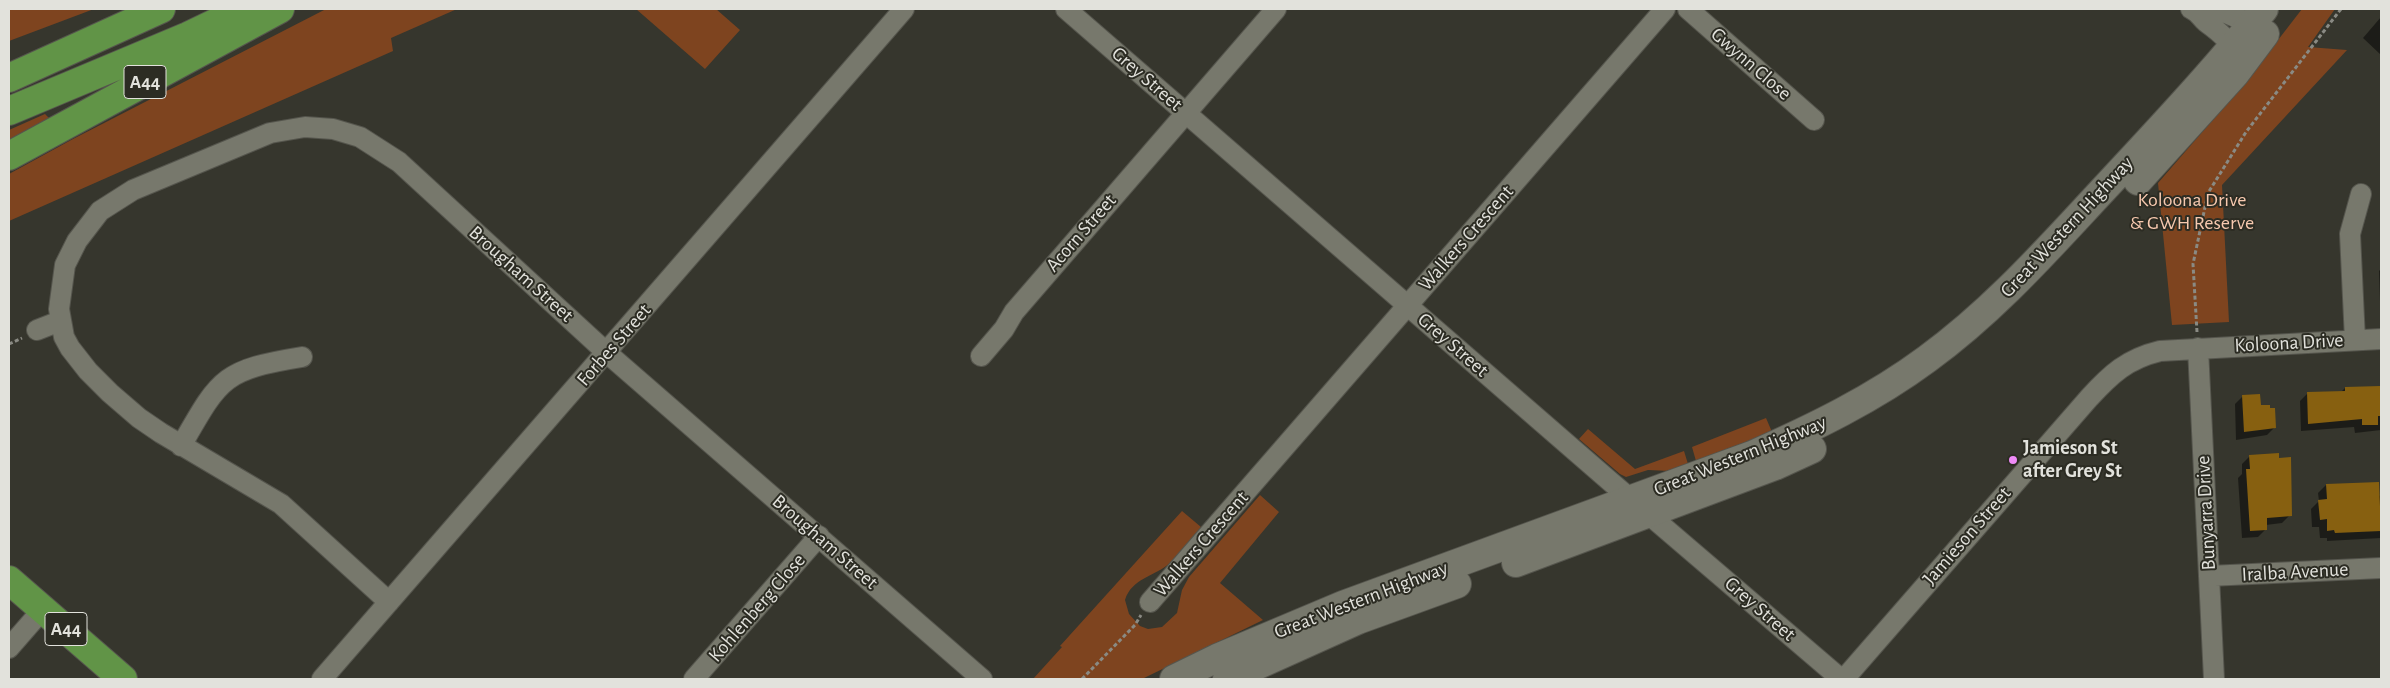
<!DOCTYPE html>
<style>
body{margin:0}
#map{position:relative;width:2390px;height:688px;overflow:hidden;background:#36362d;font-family:"Alegreya Sans",sans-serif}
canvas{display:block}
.frame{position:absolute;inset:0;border:10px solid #e2e2dc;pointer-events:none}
</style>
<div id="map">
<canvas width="2390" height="688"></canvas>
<div class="frame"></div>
</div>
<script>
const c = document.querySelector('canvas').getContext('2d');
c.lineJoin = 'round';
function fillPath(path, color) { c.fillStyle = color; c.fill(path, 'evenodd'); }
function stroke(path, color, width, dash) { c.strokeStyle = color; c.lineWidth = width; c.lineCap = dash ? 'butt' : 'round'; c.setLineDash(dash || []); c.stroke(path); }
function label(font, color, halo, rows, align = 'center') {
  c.font = font + ' "Alegreya Sans",sans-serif'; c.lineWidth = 4; c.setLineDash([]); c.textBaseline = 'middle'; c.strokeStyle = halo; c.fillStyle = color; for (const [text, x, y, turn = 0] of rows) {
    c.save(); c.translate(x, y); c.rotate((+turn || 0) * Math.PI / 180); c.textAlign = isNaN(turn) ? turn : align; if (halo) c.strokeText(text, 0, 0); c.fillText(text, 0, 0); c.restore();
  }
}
fillPath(new Path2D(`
 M9 9H94L9 41Z
 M326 9H457L391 38 393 51 9 221V174L73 139Z
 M636 9H716L740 30 705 69Z
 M2302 9H2335L2308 47 2347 50 2222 185 2229 322 2172 325 2158 183 2244 84Z
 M45 114 50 119 9 145V130Z
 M1766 418 1772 432 1696 461 1692 447Z
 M1588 429 1635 469 1684 451 1688 464 1670 471 1648 470 1626 477 1620 474 1579 439Z
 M1260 495 1279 512 1220 583 1263 620 1142 679H1033L1062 647 1060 646 1182 511 1201 527C1191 539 1181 553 1170 563 1154 577 1132 578 1125 600L1129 614 1140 626 1148 629 1162 627 1177 613 1182 590 1189 577Z`), '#7e441f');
fillPath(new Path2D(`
 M2381 17V55L2363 38Z
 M2381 269V301H2380L2379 271Z
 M2381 387V430L2355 433 2354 427 2301 431 2300 401 2308 393 2341 392 2345 388Z
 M2243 396 2260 407 2275 427 2267 435 2236 440 2235 404Z
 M2250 456 2290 515 2282 523 2266 525V529L2258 537 2242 538 2238 478 2242 474V464Z
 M2326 485 2381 496V538L2327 541V538H2320L2319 527H2312L2311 509 2319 501 2318 493Z`), '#0007');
fillPath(new Path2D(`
 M2381 386V416H2378V425H2362V419L2308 424 2307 392 2345 391V387Z
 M2260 394 2261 405H2270V408H2275L2276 428 2244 432 2242 395Z
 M2279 453V458L2291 457 2292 516 2267 518V530L2250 531 2246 469H2250L2249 455Z
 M2379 482 2381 531 2335 533 2334 530 2327 531V519L2320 520 2318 500 2327 499 2326 484Z`), '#876010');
const street = new Path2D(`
 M1066 9 1612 483 1841 679
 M1688 9 1814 120
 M2191 9C2199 12 2200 17 2206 22 2216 30 2224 35 2232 46
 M2217 9 2263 29
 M37 330 60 321
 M2355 340 2350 234 2361 194
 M2198 348 2214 679
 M981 356 1004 329 1014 312 1276 9
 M181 446C220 378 222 370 302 357
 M2209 576 2381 568
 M389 602 281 504 161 433 139 418 110 393 88 371 70 348 64 337 59 309 65 265 77 241 100 211 133 190 270 133 305 127 333 129 360 137 399 162 607 353 982 679
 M1150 602 1665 9
 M9 648 43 609
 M322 679 904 9
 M694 679 819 536
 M1844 679 2089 398C2111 374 2127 359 2160 351L2381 339`);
const secondary = new Path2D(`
 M2138 181 2235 74 2265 34
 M1516 563 1775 466 1812 449
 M1174 679 1217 658 1343 605 1752 455C1813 428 1873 399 1927 359 1993 311 2046 251 2101 192 2157 132 2213 72 2264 9
 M1227 679 1358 620 1457 584`);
const highway = new Path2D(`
 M9 78 161 9
 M9 111 188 36 236 13
 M9 156 280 9
 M9 580 123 679`);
stroke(street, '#55554d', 22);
stroke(secondary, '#55554d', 30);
stroke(highway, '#55554d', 30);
stroke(new Path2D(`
 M2197 332 2193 264 2208 193 2246 132 2341 9
 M9 344 22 338
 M1082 679 1135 625 1141 615`), '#8a8a83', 3, [4, 2.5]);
stroke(street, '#77786c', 20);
stroke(secondary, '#77786c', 28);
stroke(highway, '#619447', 28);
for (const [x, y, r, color] of [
 [2013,460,5,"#ef8bf7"]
]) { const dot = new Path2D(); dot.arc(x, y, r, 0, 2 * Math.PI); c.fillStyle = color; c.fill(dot); stroke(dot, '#2c2c23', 2); }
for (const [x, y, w] of [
 [145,82,42],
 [66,629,42]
]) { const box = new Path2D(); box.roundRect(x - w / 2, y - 16.5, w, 33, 4); c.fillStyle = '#2c2c23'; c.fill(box); stroke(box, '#e2e2dc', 1); }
label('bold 19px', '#e2e2dc', null, [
 ["A44",145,82],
 ["A44",66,629]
]);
label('20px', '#e2e2dc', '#2c2c23', [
 ["Gwynn Close",1751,64,41],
 ["Grey Street",1147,79,41],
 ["Great Western Highway",2067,227,-47],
 ["Acorn Street",1081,233,-49],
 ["Walkers Crescent",1466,238,-49],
 ["Brougham Street",521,274,42],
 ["Koloona Drive",2289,343,-3],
 ["Forbes Street",614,345,-49],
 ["Grey Street",1453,345,41],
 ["Great Western Highway",1740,456,-22],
 ["Bunyarra Drive",2206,513,-93],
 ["Jamieson Street",1967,536,-49],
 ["Brougham Street",825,542,41],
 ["Walkers Crescent",1201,544,-49],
 ["Iralba Avenue",2295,572,-3],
 ["Great Western Highway",1361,600,-21],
 ["Kohlenberg Close",757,608,-49],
 ["Grey Street",1760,609,41]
]);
label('20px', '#f7c9af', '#2c2c23', [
 ["Koloona Drive",2192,200],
 ["& GWH Reserve",2192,223]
]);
label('bold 20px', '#e2e2dc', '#2c2c23', [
 ["Jamieson St",2023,448],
 ["after Grey St",2023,471]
], 'left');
</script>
